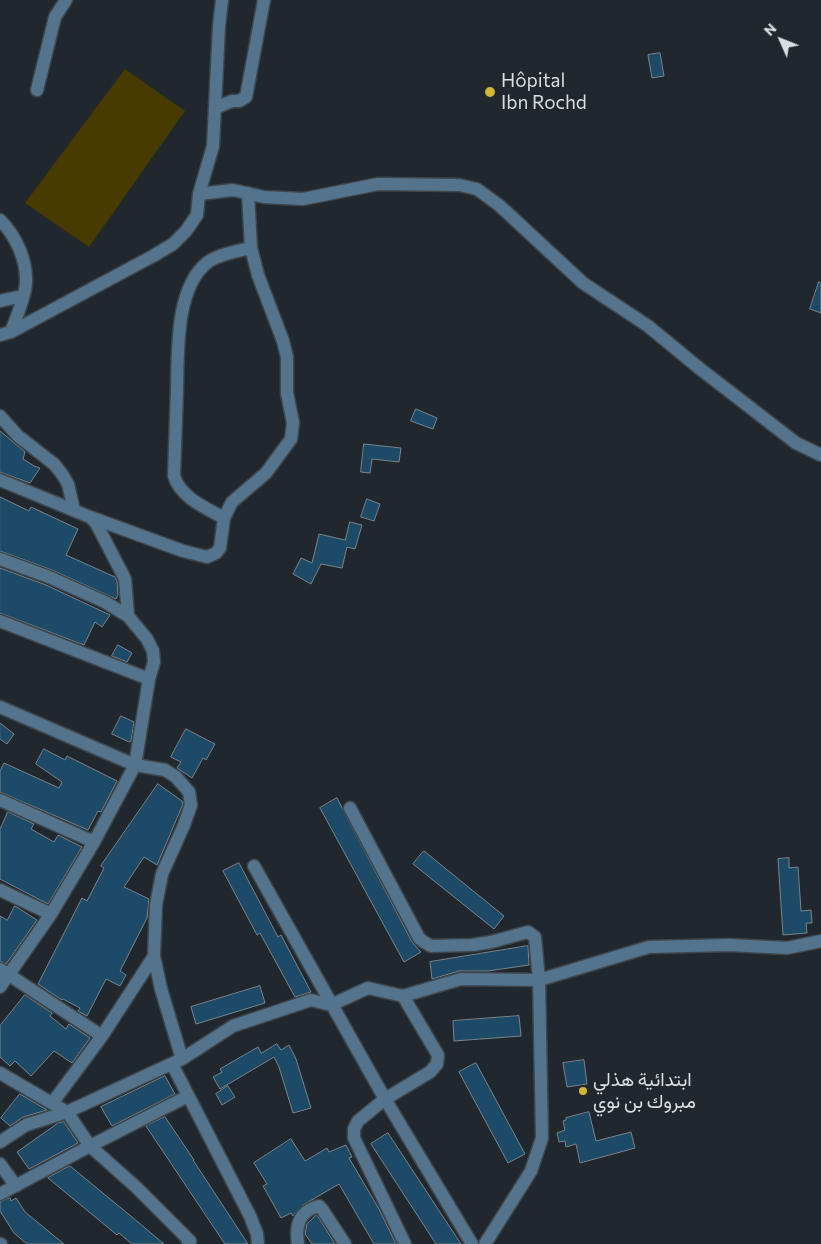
<!DOCTYPE html>
<meta charset="utf-8">
<style>
body{margin:0}
#map{position:relative;width:821px;height:1244px;overflow:hidden;background:#20282e;font-family:Commissioner,sans-serif}
canvas{display:block}
.north{position:absolute;left:756px;top:15px;width:50px;height:50px;-webkit-text-stroke:4px #20282e;paint-order:stroke;rotate:314deg;font-size:14px;font-weight:700;line-height:20px;text-align:center;color:#d9dfe3}
.north::after{content:'';display:block;margin:auto;width:18px;height:22px;background:#d9dfe3;clip-path:polygon(50% 0,100% 100%,50% 72%,0 100%)}
</style>
<div id="map">
<canvas width="821" height="1244"></canvas>
<div class="north">N</div>
</div>
<script>
const c = document.querySelector('canvas').getContext('2d');
c.lineJoin = 'round';
function fillPath(path, color) { c.fillStyle = color; c.fill(path, 'evenodd'); }
function stroke(path, color, width, dash) { c.strokeStyle = color; c.lineWidth = width; c.lineCap = dash ? 'butt' : 'round'; c.setLineDash(dash || []); c.stroke(path); }
function label(font, color, halo, rows, align = 'center') {
  c.font = font + ' Commissioner,Vazirmatn,sans-serif'; c.lineWidth = 4; c.setLineDash([]); c.textBaseline = 'middle'; c.strokeStyle = halo; c.fillStyle = color; for (const [text, x, y, turn = 0] of rows) {
    c.save(); c.translate(x, y); c.rotate((+turn || 0) * Math.PI / 180); c.textAlign = isNaN(turn) ? turn : align; if (halo) c.strokeText(text, 0, 0); c.fillText(text, 0, 0); c.restore();
  }
}
fillPath(new Path2D(`
 M125 69 185 111 89 247 25 203Z`), '#473b00');
const building = new Path2D(`
 M660 53 664 76 652 78 648 55Z
 M819 282 821 283V313L810 309Z
 M416 409 437 418 433 429 411 421Z
 M0 431 25 452 23 459 34 466 40 468 30 483 0 472Z
 M364 444 401 448 399 462 372 459 370 473 361 472Z
 M0 497 29 511 31 507 78 529 66 555 115 577 117 581 118 595 116 599 52 570 0 551Z
 M367 499 380 504 374 521 361 517Z
 M350 522 362 525 355 549 347 547 342 568 321 564 311 584 293 574 301 558 312 563 319 534 345 540Z
 M0 568 46 585 110 615 102 627 95 622 84 645 0 613Z
 M118 645 132 653 127 662 112 656Z
 M121 716 134 722 131 741 129 742 112 734Z
 M0 723 14 734 7 744 0 739Z
 M186 729 215 744 206 760 203 758 192 778 177 768 181 762 171 757Z
 M44 749 65 760 67 756 117 781 101 812 98 811 88 830 0 792V771L4 763 59 788 62 782 36 764Z
 M158 784 182 801 183 804 157 865 144 857 124 887 149 899 147 918 120 971 126 975 120 986 106 979 87 1016 78 1011 80 1008 63 999 62 1000 38 984 82 898 87 901 104 868 101 866Z
 M337 798 412 942 421 952 404 962 320 808Z
 M8 812 34 824 31 829 54 842 58 835 82 847 48 904 0 879V830Z
 M424 851 504 916 494 929 413 864Z
 M789 858V868L798 867 801 911 811 910 812 923H806L807 933 783 935 778 859Z
 M239 863 278 937 281 935 311 992 295 997 260 933 257 935 223 871Z
 M15 906 37 920 6 964 0 961V916L7 920Z
 M528 946 529 965 488 971H459L432 979 430 962Z
 M260 986 265 1003 196 1024 191 1007Z
 M25 995 52 1013 50 1016 66 1029 69 1024 90 1038 72 1063 54 1051 31 1076 15 1061 10 1066 0 1057V1026Z
 M519 1016 521 1036 454 1041 453 1021Z
 M277 1044 281 1050 289 1045 296 1059 311 1108 293 1113 279 1067 274 1057 220 1089 213 1077 222 1072 220 1069 258 1047 261 1053Z
 M584 1060 587 1084 567 1087 563 1063Z
 M476 1063 525 1154 508 1163 459 1072Z
 M165 1076 175 1094 112 1126 101 1107Z
 M228 1086 235 1097 222 1105 216 1094Z
 M20 1094 47 1110 23 1117 10 1126 1 1118Z
 M589 1112 596 1141 631 1132 635 1148 580 1163 576 1144 566 1147 565 1141 559 1142 557 1133 565 1130 563 1121 566 1120V1118Z
 M165 1117 194 1160H193L248 1244H225L146 1126Z
 M64 1122 78 1143 29 1169 17 1152 58 1123Z
 M388 1133 461 1244H436L371 1144Z
 M291 1139 305 1161 327 1148 329 1152 346 1145 352 1157 349 1158 379 1209 396 1244H374L339 1184 303 1205 293 1216 291 1213 281 1218 263 1186 267 1184 254 1163Z
 M70 1166 132 1217 164 1244H132L119 1233 117 1235 48 1178Z
 M10 1198 11 1201 16 1198 25 1212 64 1244H27L14 1233 0 1211V1202Z
 M317 1215 335 1244H312L305 1234 307 1224Z`);
fillPath(building, '#1c4a67');
stroke(building, '#7a848b', 1);
const minor = new Path2D(`
 M37 90 55 17 66 0
 M215 108 232 101H239L246 97 264 0
 M199 194 233 190 264 197 303 199 378 184 459 185 477 189 500 206 583 283 648 326 699 368 796 443 821 455
 M0 220C16 236 27 260 26 283 25 299 16 317 11 332
 M0 301 23 296
 M0 335 11 332 153 256 173 244 186 231 197 215 199 194 213 146 219 26 222 0
 M0 416 18 436 54 464 62 474 68 484 74 510
 M0 480 90 517 96 523 125 579 128 616
 M90 517 183 551 207 557 216 553 220 548 224 518 232 502 266 473 291 439 293 423 287 393V357L283 341 258 275 251 248 248 193
 M224 518C206 508 181 498 174 476 175 447 176 418 177 389 178 353 175 287 208 262 219 254 237 251 251 248
 M0 559 49 577 105 602 128 616 147 639 153 651 154 662 149 679 135 765 94 842 51 914 0 987
 M0 621 149 679
 M0 707 135 765 165 770 176 777 189 792 191 805 184 825 162 874 156 905 154 956 161 989 182 1059
 M0 800 94 842
 M350 808 419 938 424 942 431 946 472 945 491 942 528 932 535 937 539 980 542 1138 531 1171 485 1244
 M254 866 385 1099 472 1244
 M0 890 51 914
 M0 969 102 1036
 M403 996 438 1055 437 1064 430 1072 385 1099 358 1121 354 1129V1138L405 1244
 M172 1064 250 1216 257 1234 258 1244
 M0 1073 67 1112 90 1146 136 1187 190 1241 188 1244
 M53 1102 102 1036 154 956
 M0 1142 26 1125 67 1112 182 1059 233 1026 311 1000 331 1005 368 988 403 996 461 979 539 980 649 947 729 945 787 948 821 941
 M0 1164 16 1186
 M0 1194 90 1146 188 1096
 M0 1244H1
 M298 1244C295 1226 299 1211 319 1206L322 1209 345 1244`);
stroke(minor, '#3e454b', 15);
stroke(minor, '#53748c', 12);
for (const [x, y, r, color] of [
 [490,92,6,"#d2b635"],
 [583,1091,5,"#d2b635"]
]) { const dot = new Path2D(); dot.arc(x, y, r, 0, 2 * Math.PI); c.fillStyle = color; c.fill(dot); stroke(dot, '#20282e', 2); }
label('19px', '#d9dfe3', '#20282e', [
 ["Hôpital",501,81],
 ["Ibn Rochd",501,103],
 ["ابتدائية هذلي",593,1080],
 ["مبروك بن نوي",593,1102]
], 'left');
</script>
